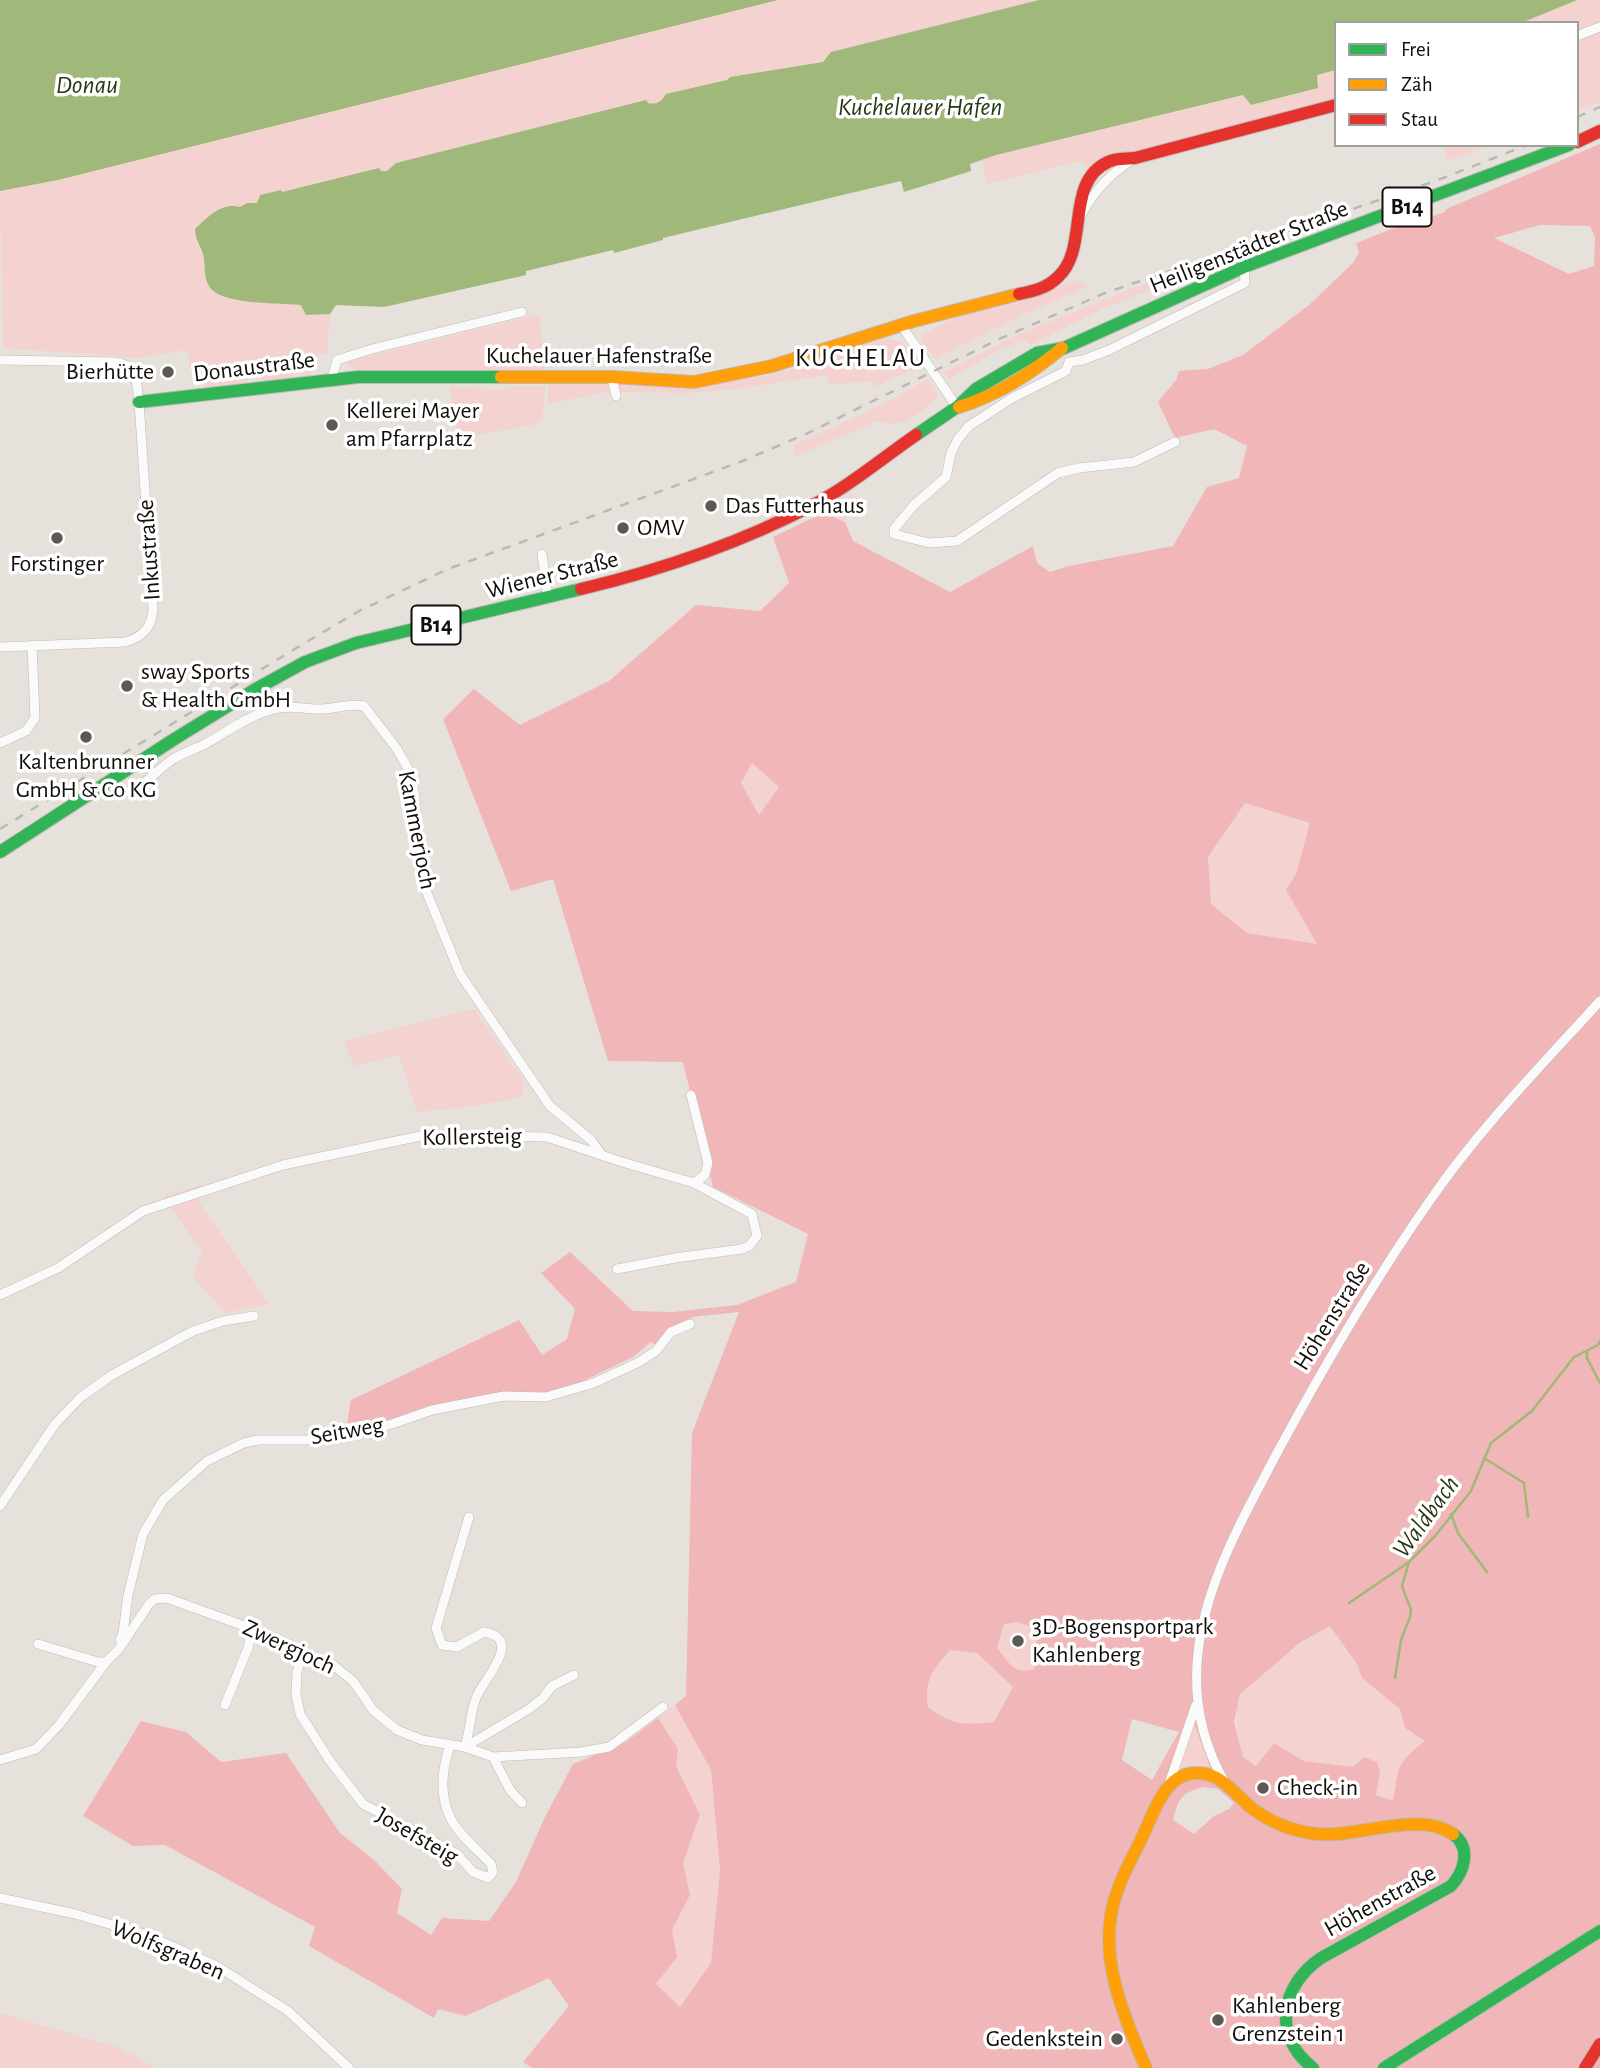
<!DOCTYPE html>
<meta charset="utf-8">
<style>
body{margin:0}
#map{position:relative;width:1600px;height:2068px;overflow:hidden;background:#e7e1db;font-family:"Alegreya Sans",sans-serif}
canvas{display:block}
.legend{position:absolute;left:1334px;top:21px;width:245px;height:126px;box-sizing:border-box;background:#fff;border:2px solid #a09f9d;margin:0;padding:9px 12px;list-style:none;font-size:21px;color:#120f0b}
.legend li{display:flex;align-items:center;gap:14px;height:35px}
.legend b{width:35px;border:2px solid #a09f9d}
</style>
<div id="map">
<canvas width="1600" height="2068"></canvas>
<ul class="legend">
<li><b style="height:9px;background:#30b455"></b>Frei</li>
<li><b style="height:9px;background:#ff9f0a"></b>Zäh</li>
<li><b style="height:9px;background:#e5322d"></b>Stau</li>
</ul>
</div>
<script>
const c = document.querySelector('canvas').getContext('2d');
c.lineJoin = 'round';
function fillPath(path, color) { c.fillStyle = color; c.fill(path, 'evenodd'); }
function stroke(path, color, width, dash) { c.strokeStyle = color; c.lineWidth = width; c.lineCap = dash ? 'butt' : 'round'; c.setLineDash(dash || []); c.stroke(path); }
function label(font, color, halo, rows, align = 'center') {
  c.font = font + ' "Alegreya Sans",sans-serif'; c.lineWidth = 7; c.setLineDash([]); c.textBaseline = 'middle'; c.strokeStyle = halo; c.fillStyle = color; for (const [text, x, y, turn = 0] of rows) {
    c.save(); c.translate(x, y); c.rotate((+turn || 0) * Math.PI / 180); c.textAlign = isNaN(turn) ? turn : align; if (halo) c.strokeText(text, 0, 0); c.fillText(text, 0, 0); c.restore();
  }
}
fillPath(new Path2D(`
 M778 0H1039L832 52 823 62 730 77 727 80 654 105 647 103 646 100 396 163 387 171 260 196 257 203H247L240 207C217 201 202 220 195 239L204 258V267L293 304 302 305 307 315 330 314 327 354 309 357 311 375 304 377 300 375 295 360 290 362 294 377 292 378 262 381 257 370 248 372V383L207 388 205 387 203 373 192 374 187 350 137 358 3 348 0 191 58 180Z
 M1577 0H1600V102L1577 111V23H1521Z
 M1336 70V101L1114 156 1090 170 1082 161 987 184 982 160 996 155 1244 95 1251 105 1318 88 1317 75Z
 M1443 145H1491L1447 161Z
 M1207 263 1208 267 1105 308 1031 345 1024 340 999 350 949 379 944 372 1022 333 1134 288Z
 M1075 280 1089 286 1025 314 935 359 921 340V335L959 316 1016 303Z
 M539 314 546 372 361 370 352 369 346 362Z
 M885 335 888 339C905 338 910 353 919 366L875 387 872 382 829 384 827 375 728 390 688 393 606 392 548 404V385L550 383 625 384 760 377 798 368 811 359Z
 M928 379 938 396C923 411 902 431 879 421L795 456 794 445 883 404Z
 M545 386 543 416 538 424 460 438 449 387 503 390 512 387Z
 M854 493 845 522 823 513Z
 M752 763 779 787 759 815 741 784Z
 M1245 803 1311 823 1296 874 1286 890 1318 944 1247 933 1211 904 1208 857Z
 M474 1009 524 1081 522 1097 475 1106 417 1112 399 1055 354 1066 344 1041Z
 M203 1184 199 1202 269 1304 226 1313 193 1277 202 1252 164 1197Z
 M1018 1622 1031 1627 1038 1634 1034 1650 1037 1661 1034 1669C1013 1675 1010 1663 997 1648L1004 1624Z
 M1330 1625 1357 1664 1362 1678 1400 1709 1405 1728 1426 1741 1408 1755 1393 1801 1376 1795 1380 1772 1359 1760 1354 1767 1304 1761 1274 1743 1256 1766 1243 1757C1238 1736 1232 1719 1240 1697 1245 1682 1314 1635 1330 1625Z
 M950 1650 977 1653 1013 1688 994 1722C964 1725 953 1726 928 1707 925 1678 932 1671 950 1650Z
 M675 1705 711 1770 720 1870 711 1963 680 2007 656 1984 677 1957 672 1930 690 1895 683 1863 700 1815 676 1766 678 1749 658 1718Z
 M1194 1723 1211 1768 1193 1766 1180 1772 1178 1771Z
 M0 2013 117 2047 155 2068H0Z`), '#f4d2d0');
fillPath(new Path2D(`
 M1600 144V2068H532L523 2062 569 2006 549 1978 466 2016 438 2009 434 2018 309 1946 315 1927 165 1845 133 1846 83 1816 141 1721 186 1732 221 1762 286 1753 340 1833 373 1859 402 1889 397 1913 431 1935 442 1918 489 1921 516 1882 545 1817 573 1764 626 1742 658 1718 678 1749 676 1766 700 1815 683 1863 690 1895 672 1930 677 1957 656 1984 680 2007 711 1963 720 1870 711 1770 675 1705 686 1696 692 1433 739 1312 692 1317 656 1345 651 1342 633 1357 550 1397 511 1396 428 1412 345 1437 351 1400 519 1320 542 1355 567 1339 575 1309 541 1273 570 1252 633 1311 673 1312 737 1305 796 1282 808 1234 713 1187 683 1062 608 1061 553 879 511 891 443 719 474 689 520 725 609 681 696 605 760 611 789 583 773 537 823 513 845 522 853 541 950 592 1033 546 1037 563 1050 572 1069 566 1173 546 1207 487 1239 478 1247 446 1214 429 1175 438 1158 402 1176 380 1179 371 1208 369 1243 355 1309 305 1354 262 1359 252 1356 243 1425 216 1428 218 1445 212 1446 209ZM1540 225 1590 226 1595 237 1594 266 1569 274 1494 238ZM752 763 779 787 759 815 741 783ZM1245 803 1310 823 1296 874 1286 890 1317 944 1247 933 1211 904 1208 857ZM1018 1622 1031 1627 1038 1634 1034 1650 1037 1661 1034 1669C1013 1675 1010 1663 997 1648L1004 1624ZM1330 1626 1357 1664 1362 1678 1400 1709 1405 1728 1425 1741C1394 1765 1400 1766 1393 1801L1376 1795 1380 1772 1377 1762 1364 1757 1353 1767 1304 1761 1274 1743 1256 1766 1243 1757 1234 1722 1240 1694 1301 1642ZM950 1650 977 1653 1013 1687 994 1722C964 1725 953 1726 928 1707 925 1678 932 1671 950 1650ZM1132 1719 1179 1732 1152 1780 1122 1760ZM1194 1723 1210 1767 1193 1766 1180 1772 1178 1771ZM1204 1787 1218 1789 1234 1803 1229 1809 1214 1816 1194 1834 1173 1820C1179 1797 1181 1793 1204 1787Z`), '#f1b6b7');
fillPath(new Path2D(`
 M0 0H778L58 180 0 191Z
 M1039 0H1577L1521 23H1336V70L1317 75 1318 88 1251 105 1243 95 996 155 970 164 971 171 904 192 901 181 663 238V240L614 253 613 250 526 271V275L384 307 336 305 330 314 306 315 301 305C281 303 219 305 209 286 204 278 205 268 204 259 203 248 195 242 195 229 208 217 221 202 240 207L247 203H257L260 195 281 190 282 192 379 168 381 171H387L396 163 646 100 648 103C657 105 661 102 666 94L727 80 730 77 823 62 831 52Z`), '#a0b879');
stroke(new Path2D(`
 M1587 1351V1358L1600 1383
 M1484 1458 1524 1483 1528 1517
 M1451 1514 1458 1533 1487 1572
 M1349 1603 1409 1562
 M1395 1678 1401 1640 1410 1617 1411 1610 1402 1586 1409 1562 1435 1536 1471 1491 1491 1443 1532 1411 1574 1357 1598 1345 1600 1341`), '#a0b879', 2.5);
const street = new Path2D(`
 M1577 36 1600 27
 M1081 215C1095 190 1109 175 1133 159
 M901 325 957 407
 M0 360 115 362C139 365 136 382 139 402L153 610C151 628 143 637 125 642L0 647
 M1069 362 1066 371 1012 398 969 426 958 439 951 453 946 477 914 505 894 529V534L929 543 957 541 1058 473 1079 468 1134 462 1175 442
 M1069 362 1083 360 1109 350 1245 283 1244 267
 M612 377 616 396
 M332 378 337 360 372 349 522 312
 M542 554 548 598
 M0 743 26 731 35 718 32 645
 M107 782C114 787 121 794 131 791 141 788 161 767 173 759 184 752 196 749 207 743 230 730 252 713 279 708 293 705 307 710 321 709 336 709 349 703 364 706L397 749 410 772 415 796 416 849 421 878 460 974 550 1106 591 1140 601 1154
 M691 1095 708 1163 705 1175 694 1183
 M0 1295 58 1268 143 1211 283 1165 425 1135 547 1137 622 1162 694 1183 752 1214 757 1236 749 1246 742 1249 675 1258 617 1269
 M0 1506 55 1424 81 1397 112 1375 193 1331 223 1321 254 1316
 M120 1640 123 1633 128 1595 143 1534 163 1500 207 1461 244 1443 258 1440H311L346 1436 392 1424 432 1410 504 1396 546 1397 594 1383 639 1362 656 1351 671 1332 690 1324
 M38 1644 98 1662H106
 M303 1651 297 1672 296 1694 300 1714 330 1761 363 1804 457 1854 473 1872 488 1878 493 1872 491 1864C480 1852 458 1834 451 1819 439 1796 442 1769 450 1745
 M225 1705 248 1648 252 1628
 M465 1747C470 1731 470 1714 476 1698 483 1679 525 1639 484 1632L457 1647 442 1645 436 1628 469 1517
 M465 1747 529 1709 543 1698 552 1686 574 1675
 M493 1757 510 1790 522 1803
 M0 1760 36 1749 59 1725 106 1662 119 1649 149 1604 155 1599 167 1598 272 1636 333 1665 353 1681 373 1710 397 1730 422 1740 465 1747 493 1757 581 1752 609 1747 663 1707
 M1224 1781C1198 1735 1191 1685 1201 1633 1213 1569 1247 1510 1277 1453 1324 1366 1374 1280 1431 1199 1480 1128 1542 1065 1600 1001
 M1169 1784 1196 1705
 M0 1898 75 1914 147 1935 215 1965 288 2011 349 2068`);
const fast = new Path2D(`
 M139 402 358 377H501
 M916 435 957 407 976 389 1037 353 1064 348 1244 267 1569 145
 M0 852 176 738 254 690 305 662 356 643 581 589
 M1313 2068C1272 2036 1280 1986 1321 1958L1451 1886C1464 1872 1472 1848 1453 1834
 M1384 2068 1600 1931`);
const slow = new Path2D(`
 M501 377H612L694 382 772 366 914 321 1019 294
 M959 407C998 395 1030 374 1062 348
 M1146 2068C1123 2014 1096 1953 1116 1895 1124 1869 1139 1847 1149 1822 1158 1801 1170 1772 1198 1773 1222 1773 1237 1797 1254 1810 1273 1823 1295 1832 1318 1834 1358 1838 1419 1810 1453 1834`);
const jam = new Path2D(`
 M1577 142 1600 131
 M1019 294C1034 291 1047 288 1058 277 1090 248 1064 182 1108 162 1116 158 1127 159 1135 158L1336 105
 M581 589C661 570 740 543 813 505 848 487 884 457 916 435
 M1585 2068 1600 2044`);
stroke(street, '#bfbab6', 10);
stroke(fast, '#bfbab6', 14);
stroke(slow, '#bfbab6', 14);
stroke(jam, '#bfbab6', 14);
stroke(street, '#fbfafa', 9);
stroke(fast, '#30b455', 12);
stroke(slow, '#ff9f0a', 12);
stroke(jam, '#e5322d', 12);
stroke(new Path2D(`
 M1577 117 1600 107
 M0 829 303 644 359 611 448 569 740 462 806 434 997 340 1105 293 1438 180 1527 145`), '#bbb9b7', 2.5, [9, 9]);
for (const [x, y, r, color] of [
 [168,372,7,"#5d5854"],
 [332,425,7,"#5d5854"],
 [711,506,7,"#5d5854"],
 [623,528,7,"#5d5854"],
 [57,538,7,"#5d5854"],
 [127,686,7,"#5d5854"],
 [86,737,7,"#5d5854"],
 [1018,1641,7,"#5d5854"],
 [1263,1788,7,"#5d5854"],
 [1218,2020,7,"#5d5854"],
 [1117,2039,7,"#5d5854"]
]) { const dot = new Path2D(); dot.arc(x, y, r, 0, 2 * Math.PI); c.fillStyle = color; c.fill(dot); stroke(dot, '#fff', 2.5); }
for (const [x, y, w] of [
 [1407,207,49],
 [436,625,49]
]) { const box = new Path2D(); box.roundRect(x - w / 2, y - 19.5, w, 39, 5); c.fillStyle = '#fff'; c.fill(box); stroke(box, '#120f0b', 2); }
label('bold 23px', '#120f0b', null, [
 ["B14",1407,207],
 ["B14",436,625]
]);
label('24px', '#120f0b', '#fff', [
 ["Heiligenstädter Straße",1249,247,-22],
 ["Kuchelauer Hafenstraße",599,356],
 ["Donaustraße",254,367,-7],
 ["Inkustraße",149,550,-94],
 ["Wiener Straße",552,575,-14],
 ["Kammerjoch",417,830,79],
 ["Kollersteig",472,1137,-1],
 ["Höhenstraße",1332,1316,-58],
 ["Seitweg",347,1431,-10],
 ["Zwergjoch",289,1647,25],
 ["Josefsteig",417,1836,30],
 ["Höhenstraße",1380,1901,-29],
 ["Wolfsgraben",168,1950,23]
]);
label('24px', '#120f0b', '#fff', [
 ["Bierhütte",154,372,"right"],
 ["Kellerei Mayer",346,411],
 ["am Pfarrplatz",346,439],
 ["Das Futterhaus",725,506],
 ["OMV",637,528],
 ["Forstinger",57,564,"center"],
 ["sway Sports",141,672],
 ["& Health GmbH",141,700],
 ["Kaltenbrunner",86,762,"center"],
 ["GmbH & Co KG",86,790,"center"],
 ["3D-Bogensportpark",1032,1627],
 ["Kahlenberg",1032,1655],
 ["Check-in",1277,1788],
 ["Kahlenberg",1232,2006],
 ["Grenzstein 1",1232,2034],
 ["Gedenkstein",1103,2039,"right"]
], 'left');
label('italic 26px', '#293814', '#fff', [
 ["Donau",87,85],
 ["Kuchelauer Hafen",920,107],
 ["Waldbach",1426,1517,-54]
]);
c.letterSpacing = '2px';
label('26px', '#120f0b', '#fff', [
 ["KUCHELAU",861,358]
]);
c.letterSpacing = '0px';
</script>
